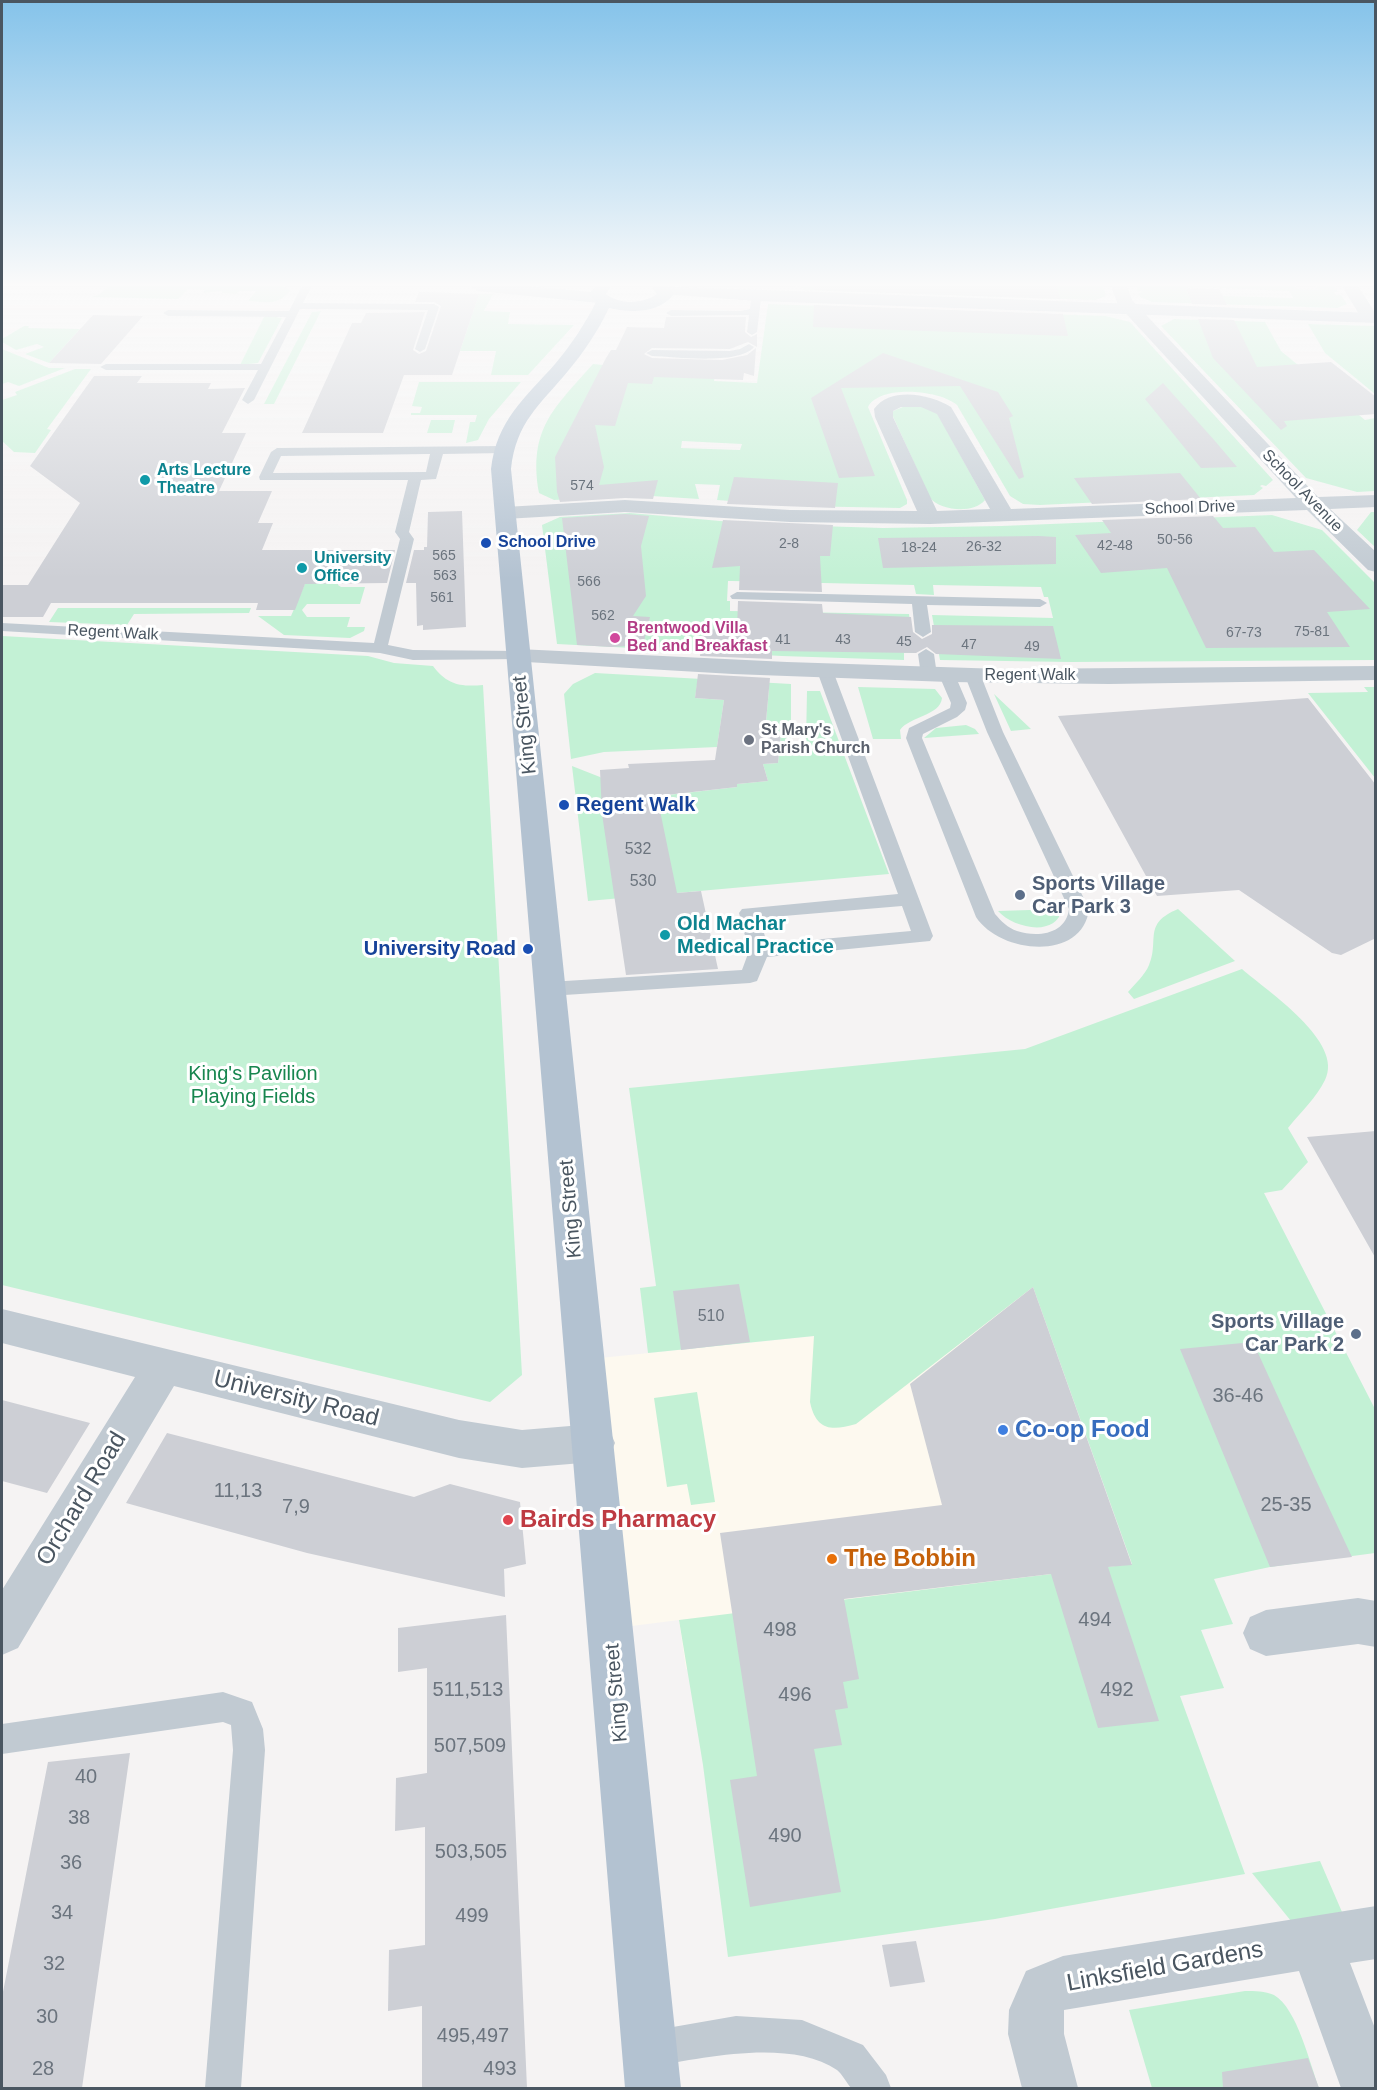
<!DOCTYPE html>
<style>
body{margin:0}
#map{position:relative;width:1377px;height:2090px;overflow:hidden;background:#f5f3f3;font-family:Arial,sans-serif}
canvas{display:block}
.frame{position:absolute;inset:0;border:3px solid #4a5661;pointer-events:none}
</style>
<div id="map">
<canvas width="1377" height="2090"></canvas>
<div class="frame"></div>
</div>
<script>
const c = document.querySelector('canvas').getContext('2d');
c.lineJoin = 'round';
function fillPath(path, color) { c.fillStyle = color; c.fill(path, 'evenodd'); }
function stroke(path, color, width, dash) { c.strokeStyle = color; c.lineWidth = width; c.lineCap = dash ? 'butt' : 'round'; c.setLineDash(dash || []); c.stroke(path); }
function label(font, color, halo, rows, align = 'center') {
  c.font = font + ' Arial,sans-serif'; c.lineWidth = 6; c.setLineDash([]); c.textBaseline = 'middle'; c.strokeStyle = halo; c.fillStyle = color; for (const [text, x, y, turn = 0] of rows) {
    c.save(); c.translate(x, y); c.rotate((+turn || 0) * Math.PI / 180); c.textAlign = isNaN(turn) ? turn : align; if (halo) c.strokeText(text, 0, 0); c.fillText(text, 0, 0); c.restore();
  }
}
fillPath(new Path2D(`
 M1033 1287 1136 1577 686 1669 679 1620 616 1628 590 1359 894 1328Z`), '#fdf9ef');
fillPath(new Path2D(`
 M108 286H283L290 290C279 306 267 302 248 301L256 291H239L236 294 222 293V291L203 293 205 290 188 289 178 299 91 297 99 295Z
 M795 286H1103L1106 296 1095 300 803 290V288Z
 M1136 286H1295L1297 289 1318 290 1316 286H1335L1338 292H1334L1336 295H1341L1347 304 1337 308 1152 302 1140 297 1139 293 1143 292 1137 290ZM1201 287 1289 291 1293 298 1189 295 1186 288Z
 M479 294H493L484 311 510 312 508 324 574 325 528 375H491L496 351H460Z
 M768 304 1106 316 1130 322 1273 480 1266 486 1262 485 1260 486 1263 488 1254 495 1040 505 1023 504 1010 496 957 405C940 390 880 384 868 407L907 500V504L900 508 798 506 717 500 720 485 695 484 699 499 636 495 554 500 539 493C528 429 554 408 593 364L603 365 605 361 716 368 714 381 757 383ZM682 441 742 444 740 450 681 448Z
 M321 311 274 404H264L312 312Z
 M269 316 282 318 258 363 240 365 264 317Z
 M1174 319 1265 322 1281 351 1365 420 1375 418V491L1357 492 1306 478 1161 326Z
 M1308 324 1375 326V394L1325 353Z
 M24 326H29L28 328 80 329 49 363 25 354 44 347 37 344 16 350 2 342V339Z
 M2 349 49 368H65L19 386 8 382 2 384Z
 M75 369H91L47 429 51 430 35 453 14 452 2 441V400L17 395 15 392Z
 M419 382H521L489 419 478 440 466 443 470 422H475L477 415H411V413H420L422 407 412 406Z
 M916 405 936 411 985 500C974 514 941 511 930 498L891 412 905 406Z
 M431 420H455L452 433H427Z
 M1371 512H1375V547L1357 530Z
 M630 513 754 524 883 528 1001 526 1272 515 1322 530 1375 583V660L1071 662 940 660 932 615 1053 618 1048 597H1044L1041 587 933 585 934 595 916 594 914 585 732 581H728L727 601H730V611L909 614 914 653H904V660L782 656 557 644 542 525 560 517Z
 M341 576 338 585 341 587H365L360 604H307L302 610 307 617H350L347 627H365L364 631 350 638 284 635 258 616H291L307 579Z
 M58 608H251L249 613 134 614 127 625 49 622Z
 M2 636 368 656 394 663 433 666C447 685 461 687 483 685L522 1375 490 1402 2 1285Z
 M595 673 791 684V743L792 747 801 750 806 743 807 691H820L889 874 588 901 572 766 600 777 633 799 737 787V784L768 781 763 764 778 763 781 733 765 732 769 689 697 685 695 698 724 700 717 747 604 752 571 759 564 694 573 684Z
 M858 687 935 689 942 698C940 716 910 716 900 730L901 739H873Z
 M1364 687H1375V778L1308 693 1368 692Z
 M994 694 1031 729 1011 731Z
 M966 725 975 729 979 734 924 738 936 728Z
 M1062 909C1056 938 1013 928 998 911Z
 M1178 909 1235 961 1134 999 1128 992C1135 984 1145 975 1149 965 1160 940 1142 924 1178 909Z
 M1242 969C1267 991 1345 1042 1325 1080 1317 1097 1300 1113 1288 1128L1308 1162 1282 1190 1264 1193 1375 1409V1553L1270 1567 1214 1579 1233 1624 1201 1630 1224 1688 1180 1696 1245 1874 995 1919 728 1957 703 1765 679 1620 1132 1564 1033 1287 856 1424C832 1431 816 1431 810 1402L814 1336 648 1353 640 1288 656 1286 629 1088 1025 1049Z
 M697 1392 715 1502 691 1505 687 1484 667 1487 654 1398Z
 M1320 1861 1342 1912 1291 1921 1252 1873Z
 M1245 1991C1255 1991 1265 1991 1274 1995 1297 2008 1310 2064 1319 2088H1152L1129 2010Z`), '#c3f1d5');
fillPath(new Path2D(`
 M814 286H1057L1060 299 814 290Z
 M1186 288 1219 289 1227 305 1192 304Z
 M419 292 479 294 452 375H404L383 433H302L352 323H361L366 313 425 312 413 350 419 354 426 351 441 306 434 302H415Z
 M814 305 1063 314 1068 336 813 327Z
 M93 315 143 316 101 364 49 363Z
 M666 317H746L745 332 751 337 757 334V347L748 342 730 349 652 348 644 354 652 358 722 360 747 355 756 348 754 376 744 373 743 380 654 377 652 384 628 383 615 426 595 425 604 467 599 485 658 480 653 499 625 498 560 502 557 492 555 457 606 358 611 350H616L627 327 664 328Z
 M1198 319 1234 320 1257 367 1331 362 1376 397V414L1284 421 1287 426 1281 430 1213 358Z
 M883 353 998 392 1013 416 1009 418 1024 477 1019 479 960 386 841 388 875 476 839 478 811 398Z
 M94 376H142L137 383H211L208 389 245 388 222 433H246L219 491H272L258 523H273L262 550H395L387 583 305 584 295 610H256L258 603H51L43 617H2V585H28L80 503 30 466Z
 M1163 383 1215 441 1237 467 1201 468 1145 399Z
 M1180 473 1201 499 1092 504 1074 478Z
 M734 477 838 483 835 508 727 504Z
 M462 511 466 627 423 630V625L417 626 416 583H406L414 550H424V547H427L428 512Z
 M625 514 649 516 641 546 646 596 633 616 650 617 643 645 611 647 577 645 562 518Z
 M1213 516 1223 528 1255 527 1274 552 1314 550 1370 609 1327 612 1350 647 1206 648 1167 568 1101 573 1075 535 1111 533 1102 520Z
 M723 520 833 525 830 556H820L822 592 739 590 740 566 712 568Z
 M1039 536 1056 537V564L883 568 878 538Z
 M738 601 822 604 823 613 911 617 913 632 922 639 932 634V625L1053 626 1061 659 936 654 927 647 916 653 772 651V659L700 656 703 629 737 630Z
 M698 674 770 678 765 732 781 733 778 763 763 764 768 781 737 784V787L657 796 677 893 701 891 718 969 626 975 602 814 600 770 629 768 628 764 715 760 724 700 695 698Z
 M1308 698 1376 785V938L1341 955 1332 953 1239 890 1157 896 1058 716Z
 M1376 1131V1259L1307 1137Z
 M739 1284 750 1342 681 1350 673 1291Z
 M1033 1287 1132 1565 1108 1567 1159 1721 1098 1728 1051 1574 844 1599 859 1679 843 1682 848 1708 835 1710 842 1745 814 1749 841 1892 750 1907 730 1780 757 1776 720 1533 942 1505 910 1384Z
 M1253 1342 1315 1478 1352 1557 1270 1567 1180 1349Z
 M2 1400 90 1423 47 1493 2 1481Z
 M167 1433 414 1497 450 1484 520 1502 526 1564 504 1569 505 1597 307 1553 126 1503Z
 M506 1615 527 2088H422V2006L388 2011 389 1950 425 1945V1827L395 1831 396 1778 427 1773V1668L398 1672V1628Z
 M130 1753 82 2088H2V1997L48 1762Z
 M916 1941 925 1982 890 1987 882 1945Z
 M1308 2058 1319 2088H1223L1222 2072Z`), '#cdcfd5');
fillPath(new Path2D(`
 M302 286H312L303 303 434 304 439 307 425 349 420 352 415 349 428 310 300 309 254 400 248 404 242 400 258 370H106L100 367 106 364H261L286 317 168 316 163 313 168 310 289 311Z
 M756 296 761 299 757 332 752 335 747 332 749 315 671 316 666 313 671 310 740 311 750 309 751 299Z
 M749 344 754 347C739 365 676 357 652 356L646 353 652 350 730 351 740 349Z
 M502 446 506 447 508 450 506 453 443 454 436 479 421 480 409 532 414 539 388 645 413 650 518 651 526 656 523 659 413 660 380 653 2 631V623L374 643 400 539 395 532 408 480H260L259 477 271 452 277 448ZM430 454 426 472 273 473 281 456Z
 M737 592 1040 599 1047 603 1040 607 927 605 931 632 923 637 915 632 912 604 732 599 730 596Z
 M926 649 934 654 937 675 929 680 921 675 918 654Z
 M825 666 833 671 933 936 930 941 767 957 757 981 750 983 549 996 542 994 539 989 542 984 549 982 742 970 749 951 739 913 742 909 898 894 817 671ZM902 906 911 931 767 944 760 918Z
 M947 670 955 675 967 703 965 710 957 717 923 734 922 738 995 914C1001 921 1008 928 1017 931 1038 938 1066 934 1069 909L987 732 965 676 973 671 981 676 1003 732 1089 909C1083 962 1000 954 976 917L906 738 909 728 950 708 951 703 939 675Z
 M223 1692 252 1702 263 1729 265 1750 241 2088H205L233 1750 231 1725 223 1722 2 1754V1724Z
 M736 2016 802 2020 863 2045 886 2075 891 2088H851C847 2083 842 2074 837 2070 790 2038 702 2058 650 2067L637 2062 632 2049 637 2036 650 2031Z`), '#c1cad2');
fillPath(new Path2D(`
 M1111 286H1127L1132 300 1318 497 1376 495V507L1330 509 1376 552V572L1368 570 1307 510 930 524 790 522 625 512 505 519 498 517 495 513 498 509 505 507 625 500 790 510 917 511 875 417 874 409C890 386 931 394 951 407L1011 509 1296 498 1118 305ZM901 407H921L937 414 990 509 937 511 893 417V411Z
 M1342 286H1358L1376 314 1375 321H1363Z
 M518 649 787 662 1002 669 1376 666V680L1109 684 949 682 733 674 509 661 506 656 509 651Z
 M2 1309 459 1420 522 1430 594 1424 609 1429 615 1443 609 1457 594 1462 522 1468 459 1458 174 1386 18 1648 2 1655V1590L135 1377 2 1343Z
 M1358 1598 1376 1601V1647L1358 1644 1266 1656 1250 1649 1243 1633 1250 1617 1266 1610Z
 M1376 1906V1959L1350 1963 1376 2031V2088H1341L1299 1971 1064 2010V2034L1078 2088H1022L1008 2034 1009 2010 1026 1971 1063 1956Z`), '#c1cad2');
fillPath(new Path2D(`
 M470 286H530L599 293 607 298 599 303 478 291Z
 M658 286 1376 313V323L756 301 664 294 658 292 656 289Z`), '#c1cbd6');
fillPath(new Path2D(`
 M596 286H611L606 294C620 305 643 304 657 294L651 286H668L674 294C659 314 631 313 609 308 598 331 584 352 568 371 540 405 516 422 511 469L681 2088H625L491 469C497 420 524 399 555 364 571 345 585 324 596 302L589 294Z`), '#b3c2d1');
const sky = c.createLinearGradient(0, 0, 0, 579);
sky.addColorStop(0, '#85c3ea');
sky.addColorStop(0.49, '#fafafa');
sky.addColorStop(1, '#fafafa00');
c.fillStyle = sky;
c.fillRect(0, 0, 1377, 579);
for (const [x, y, r, color] of [
 [145,480,6,"#0f9aa8"],
 [486,543,6,"#1a4fb4"],
 [302,568,6,"#0f9aa8"],
 [615,638,6,"#d1479c"],
 [749,740,6,"#6b7280"],
 [564,805,6,"#1a4fb4"],
 [1020,895,6,"#5c6f8a"],
 [665,935,6,"#0f9aa8"],
 [528,949,6,"#1a4fb4"],
 [1356,1334,6,"#5c6f8a"],
 [1003,1430,6,"#3f7fe0"],
 [508,1520,6,"#e0444e"],
 [832,1559,6,"#e8710a"]
]) { const dot = new Path2D(); dot.arc(x, y, r, 0, 2 * Math.PI); c.fillStyle = color; c.fill(dot); stroke(dot, '#fff', 2); }
label('14px', '#6b747e', null, [
 ["574",582,486],
 ["50-56",1175,540],
 ["2-8",789,544],
 ["42-48",1115,546],
 ["26-32",984,547],
 ["18-24",919,548],
 ["565",444,556],
 ["563",445,576],
 ["566",589,582],
 ["561",442,598],
 ["562",603,616],
 ["75-81",1312,632],
 ["67-73",1244,633],
 ["41",783,640],
 ["43",843,640],
 ["45",904,642],
 ["47",969,645],
 ["49",1032,647]
]);
label('bold 16px', '#0d838f', '#fff', [
 ["Arts Lecture",157,471],
 ["Theatre",157,489],
 ["University",314,559],
 ["Office",314,577]
], 'left');
label('16px', '#4a5661', '#fff', [
 ["School Avenue",1302,491,46],
 ["School Drive",1190,508,-2],
 ["Regent Walk",113,633,3],
 ["Regent Walk",1030,676]
]);
label('bold 16px', '#164399', '#fff', [
 ["School Drive",498,543]
], 'left');
label('bold 16px', '#b23c85', '#fff', [
 ["Brentwood Villa",627,629],
 ["Bed and Breakfast",627,647]
], 'left');
label('bold 16px', '#5b616d', '#fff', [
 ["St Mary's",761,731],
 ["Parish Church",761,749]
], 'left');
label('16px', '#6b747e', null, [
 ["532",638,850],
 ["530",643,882],
 ["510",711,1317]
]);
label('20px', '#4a5661', '#fff', [
 ["King Street",525,725,-96],
 ["King Street",571,1209,-95],
 ["King Street",617,1693,-95]
]);
label('bold 20px', '#164399', '#fff', [
 ["Regent Walk",576,805],
 ["University Road",516,949,"right"]
], 'left');
label('bold 20px', '#4e5e75', '#fff', [
 ["Sports Village",1032,884],
 ["Car Park 3",1032,907],
 ["Sports Village",1344,1322,"right"],
 ["Car Park 2",1344,1345,"right"]
], 'left');
label('bold 20px', '#0d838f', '#fff', [
 ["Old Machar",677,924],
 ["Medical Practice",677,947]
], 'left');
label('20px', '#17864f', '#fff', [
 ["King's Pavilion",253,1074],
 ["Playing Fields",253,1097]
]);
label('20px', '#6b747e', null, [
 ["36-46",1238,1396],
 ["11,13",238,1491],
 ["25-35",1286,1505],
 ["7,9",296,1507],
 ["494",1095,1620],
 ["498",780,1630],
 ["511,513",468,1690],
 ["492",1117,1690],
 ["496",795,1695],
 ["507,509",470,1746],
 ["40",86,1777],
 ["38",79,1818],
 ["490",785,1836],
 ["503,505",471,1852],
 ["36",71,1863],
 ["34",62,1913],
 ["499",472,1916],
 ["32",54,1964],
 ["30",47,2017],
 ["495,497",473,2036],
 ["28",43,2069],
 ["493",500,2069]
]);
label('24px', '#4a5661', '#fff', [
 ["University Road",296,1399,14],
 ["Orchard Road",82,1499,-59],
 ["Linksfield Gardens",1165,1967,-10]
]);
label('bold 24px', '#366cbe', '#fff', [
 ["Co-op Food",1015,1430]
], 'left');
label('bold 24px', '#be3a42', '#fff', [
 ["Bairds Pharmacy",520,1520]
], 'left');
label('bold 24px', '#c56008', '#fff', [
 ["The Bobbin",844,1559]
], 'left');
</script>
